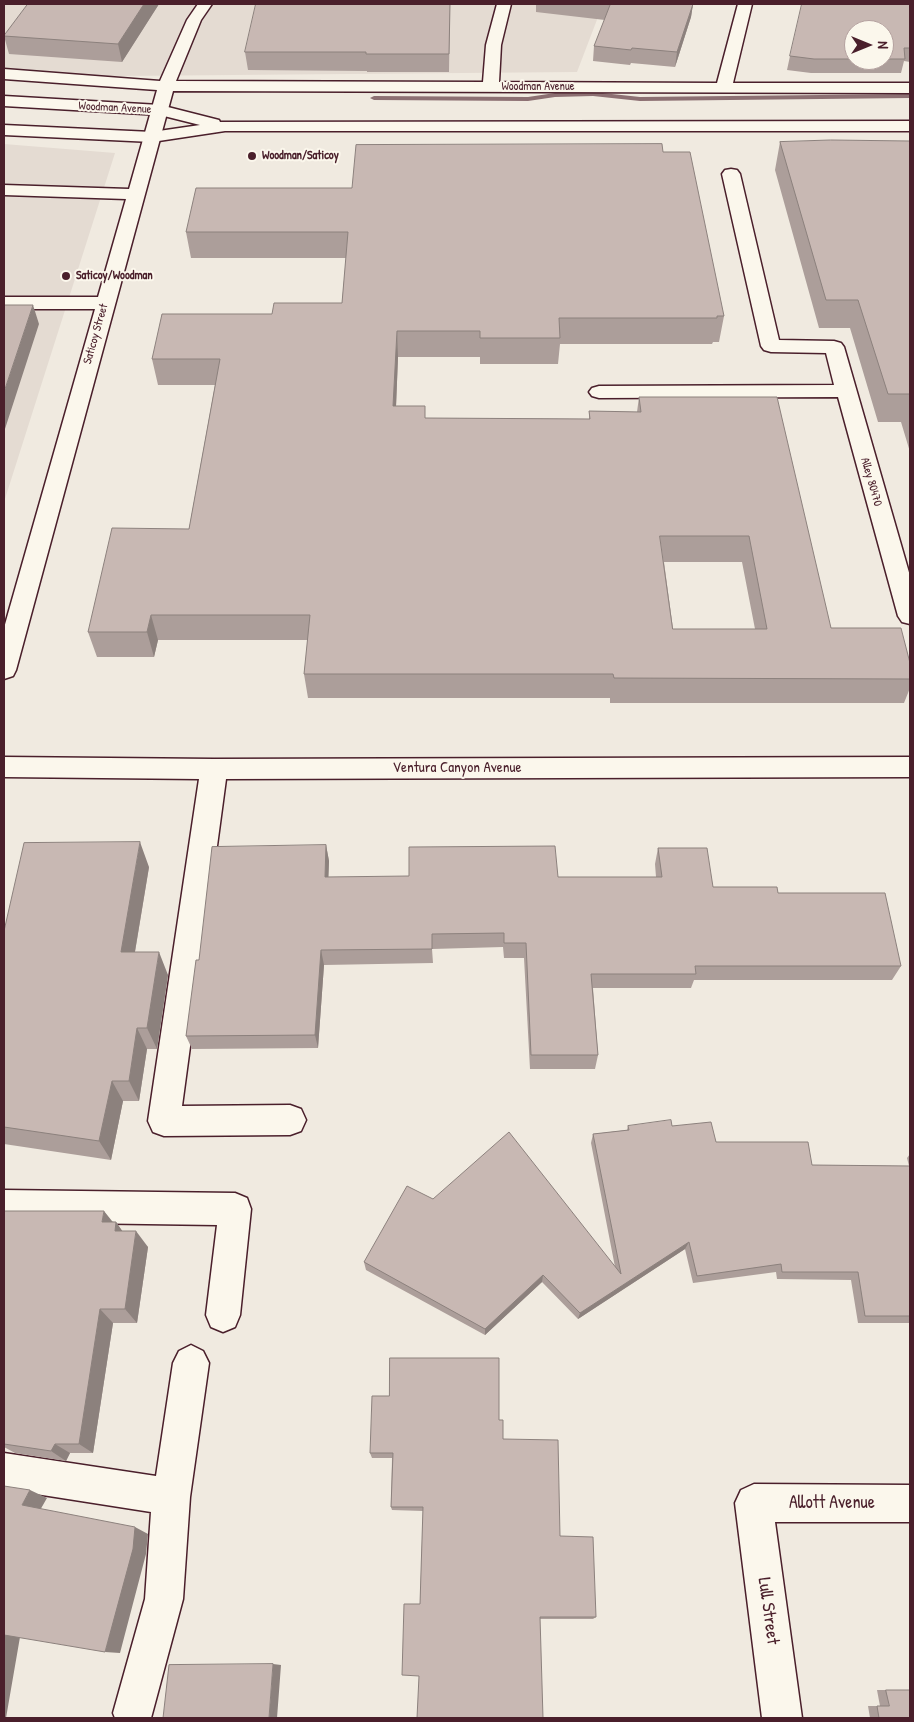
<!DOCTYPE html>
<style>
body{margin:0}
#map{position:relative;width:914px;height:1722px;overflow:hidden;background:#f0eae0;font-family:"Patrick Hand",sans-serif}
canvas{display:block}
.frame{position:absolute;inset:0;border:5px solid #4a1f2b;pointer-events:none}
.north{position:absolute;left:844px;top:20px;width:50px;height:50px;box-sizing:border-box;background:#fbf7ec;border:1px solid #b4a19f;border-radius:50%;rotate:90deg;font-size:14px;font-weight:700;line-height:20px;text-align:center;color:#4a1f2b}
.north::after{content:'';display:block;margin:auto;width:18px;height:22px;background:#4a1f2b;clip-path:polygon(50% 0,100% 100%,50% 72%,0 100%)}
</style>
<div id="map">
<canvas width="914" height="1722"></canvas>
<div class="frame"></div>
<div class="north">N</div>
</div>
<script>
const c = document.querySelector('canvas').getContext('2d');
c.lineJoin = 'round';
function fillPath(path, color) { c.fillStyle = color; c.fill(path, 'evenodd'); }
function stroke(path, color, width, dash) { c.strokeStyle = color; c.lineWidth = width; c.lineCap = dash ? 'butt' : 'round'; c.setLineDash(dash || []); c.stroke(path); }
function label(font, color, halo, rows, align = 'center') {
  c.font = font + ' "Patrick Hand",sans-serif'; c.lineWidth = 4; c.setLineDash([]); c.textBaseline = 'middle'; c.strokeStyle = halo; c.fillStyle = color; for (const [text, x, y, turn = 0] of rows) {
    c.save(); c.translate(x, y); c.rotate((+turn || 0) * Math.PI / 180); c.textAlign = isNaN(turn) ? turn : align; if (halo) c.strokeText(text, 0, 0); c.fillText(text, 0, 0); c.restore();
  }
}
fillPath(new Path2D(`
 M4 4H603L577 72 4 77Z
 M4 144 115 153 4 502Z`), '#e4dbd2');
fillPath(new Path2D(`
 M593 92 640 97 910 94V98L640 101 593 96 555 97 528 101 374 100 370 98 374 96 528 97 555 93Z`), '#8c6f72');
const minor = new Path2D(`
 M198 4H212L201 20 176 81 483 82 486 45 497 4H511L501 45 499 82 717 83 738 4H752L733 83H910V93L173 91 16 670 13 676 4 679V628L95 309H4V297H98L126 199 4 195V185L129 189 157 90 4 79V69L160 81 187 20Z
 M731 169 737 170 740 174 779 340 834 341 841 343 844 347 910 576V624L902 622 898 616 838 397 599 398 592 396 589 392 592 388 599 386 834 385 826 353 771 352 764 350 761 346 722 174 725 170Z
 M4 757 214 759 910 757V777L226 779 182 1106 290 1105 301 1109 306 1120 301 1131 290 1135 164 1136 153 1132 148 1121 199 779 4 777Z
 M4 1190 235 1193 247 1198 251 1209 240 1315 235 1327 223 1332 211 1327 206 1315 217 1225 4 1222Z
 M191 1345 203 1351 209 1363 190 1497 183 1599 151 1718H115L113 1713 145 1599 151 1512 4 1489V1453L156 1476 173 1363 179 1351Z
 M754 1484 910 1485V1522H775L802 1718H762L735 1503 741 1490Z`);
const major = new Path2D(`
 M4 96 160 105 219 120 220 122 910 121V131H225L152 142 4 135V125L152 132 200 125 160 115 4 106Z`);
stroke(minor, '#4a1f2b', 3);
stroke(major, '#4a1f2b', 3);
fillPath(minor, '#fbf7ec');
fillPath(major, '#fbf7ec');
fillPath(new Path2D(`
 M28 4H159L122 62 9 54 4 36Z
 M450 4 449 72H367V71L248 70 245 52Z
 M536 4H693L691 17 675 67 631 63 630 65 593 61 594 46 605 20 536 12Z
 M910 4V62L904 61 901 73H811L787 70 790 56ZM854 30H884V60H854Z
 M910 141V452L901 422H878L850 328H819L775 170 780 142Z
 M663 152 724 316 719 342H713L712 344H560L558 364H480V357H398L396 406H425V418L589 419V411L637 412 639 397 831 628 910 663V688L904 703H610V698H308L304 674 308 640H158L154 657H97L88 632 189 529 215 385H158L152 359 272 314 342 303 346 258H191L186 232 352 188ZM664 562H742L755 629H673Z
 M326 845 329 861 328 877H656L655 864 658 848 713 887 778 893 901 966 892 980H694L691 988H593L598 1055 595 1069H530L524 958H504L503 947 432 949 433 963 324 965 318 1048 192 1049 186 1036 199 960Z
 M149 867 135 952 168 975 157 1049H147L139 1101H123L111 1160 4 1144V931Z
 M628 1126H672L716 1142 812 1165 909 1166 907 1158 910 1154V1323H858L851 1280 777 1279 776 1272 693 1283 685 1249 578 1319 542 1282 485 1335 366 1270 364 1262 433 1199 615 1267 591 1143 593 1134 627 1130Z
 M4 1211 116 1222 122 1231 148 1247 137 1323H113L93 1453H70L66 1461 15 1453 4 1447Z
 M499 1420 503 1439 560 1536 596 1617 593 1619H540L419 1677 420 1604 423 1511 392 1510 391 1507 392 1458H372L370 1453Z
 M877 1690H910V1718H870L868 1706H880Z`), '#ac9e9a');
fillPath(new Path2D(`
 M144 4H159L122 62 118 44Z
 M693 4 691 17 675 67 677 52Z
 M33 305 39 324 4 432V392Z
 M397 331 398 357 395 432 393 406Z
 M151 615 158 640 154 657 147 632Z
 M140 842 149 867 131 975 121 952Z
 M326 845 329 861 328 893 325 877Z
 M321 950 324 965 318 1048 315 1035Z
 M159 952 168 975 157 1049 147 1028Z
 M137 1028 147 1049 139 1101 129 1081Z
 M112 1081 123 1101 111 1160 99 1141Z
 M104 1211 116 1226V1222L128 1239 102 1222Z
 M136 1231 148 1247 137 1323 125 1309Z
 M689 1242 685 1249 578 1319 580 1313Z
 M543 1275 542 1282 485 1335V1329Z
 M100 1309 113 1323 93 1453 79 1444Z
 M55 1444 70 1453 66 1461 51 1451Z
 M30 1490 47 1498 39 1512 22 1505Z
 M135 1527 148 1534 146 1554 120 1653 105 1652Z
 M4 1634 20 1637 6 1718H4Z
 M273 1664 281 1665 277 1718H269Z`), '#8c817d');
const building = new Path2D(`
 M28 4H144L118 44 4 36Z
 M256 4H450L449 54H366V52H245Z
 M596 4H693L677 52 632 48 631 50 594 46 610 5Z
 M802 4H910V48H904L905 59H884V30H854V59H814L790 56Z
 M831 140 910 141V394H888L858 300H826L780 142Z
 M662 144 663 152H690L724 316H717V318H559L560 338H480V331H397L393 406H425V418L590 419 589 411 641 412 639 397H777L831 628H901L910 663V679L614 678 613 674H304L310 615H151L147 632H88L112 528 189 529 220 359H152L162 314H272L274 303H342L348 232H186L196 188H352L356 145ZM660 536H749L767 629H673Z
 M4 305H33L4 392Z
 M140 842 121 952H159L147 1028H137L129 1081H112L99 1141 4 1127V931L24 843Z
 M326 845 325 877 409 876V847L555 846 558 877H662L658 848H707L713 887H777L778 893H885L901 966H695L696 974H591L598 1055H531L526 943H504V933L432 934V949L321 950 315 1035 186 1036 196 960H199L212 847Z
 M671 1120 672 1126 711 1122 716 1142H808L812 1165 910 1166V1316H865L858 1272H782L781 1264 697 1276 689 1242 580 1313 543 1275 485 1329 364 1262 407 1186 433 1199 509 1132 621 1274 593 1134 629 1130 628 1126Z
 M4 1211H104L102 1222H116L115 1231H136L125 1309H100L79 1444H55L51 1451 4 1444Z
 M390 1358H499V1420H503V1439L558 1440 560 1536 593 1537 596 1617H540L543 1718H417L419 1676 402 1675 404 1604H420L423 1507H391L393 1453H370L372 1396H389Z
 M4 1486 30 1490 22 1505 135 1527 133 1549 105 1652 4 1635Z
 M273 1664 269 1718H163L169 1665Z
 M886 1690H910V1718H879L877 1706H889Z`);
fillPath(building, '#c8b8b3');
stroke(building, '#8c817d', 1);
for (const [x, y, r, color] of [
 [252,156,5,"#4a1f2b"],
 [66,276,5,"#4a1f2b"]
]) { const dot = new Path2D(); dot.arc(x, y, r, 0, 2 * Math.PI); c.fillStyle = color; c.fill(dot); stroke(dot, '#fbf7ec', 2); }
label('12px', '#4a1f2b', '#fbf7ec', [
 ["Woodman Avenue",538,87],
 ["Woodman Avenue",115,108,3],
 ["Saticoy Street",96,334,-74],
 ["Alley 80470",871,482,74]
]);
label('bold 12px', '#4a1f2b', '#fbf7ec', [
 ["Woodman/Saticoy",262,156],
 ["Saticoy/Woodman",76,276]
], 'left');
label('15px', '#4a1f2b', '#fbf7ec', [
 ["Ventura Canyon Avenue",457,768]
]);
label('18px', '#4a1f2b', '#fbf7ec', [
 ["Allott Avenue",832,1503],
 ["Lull Street",768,1611,82]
]);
</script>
